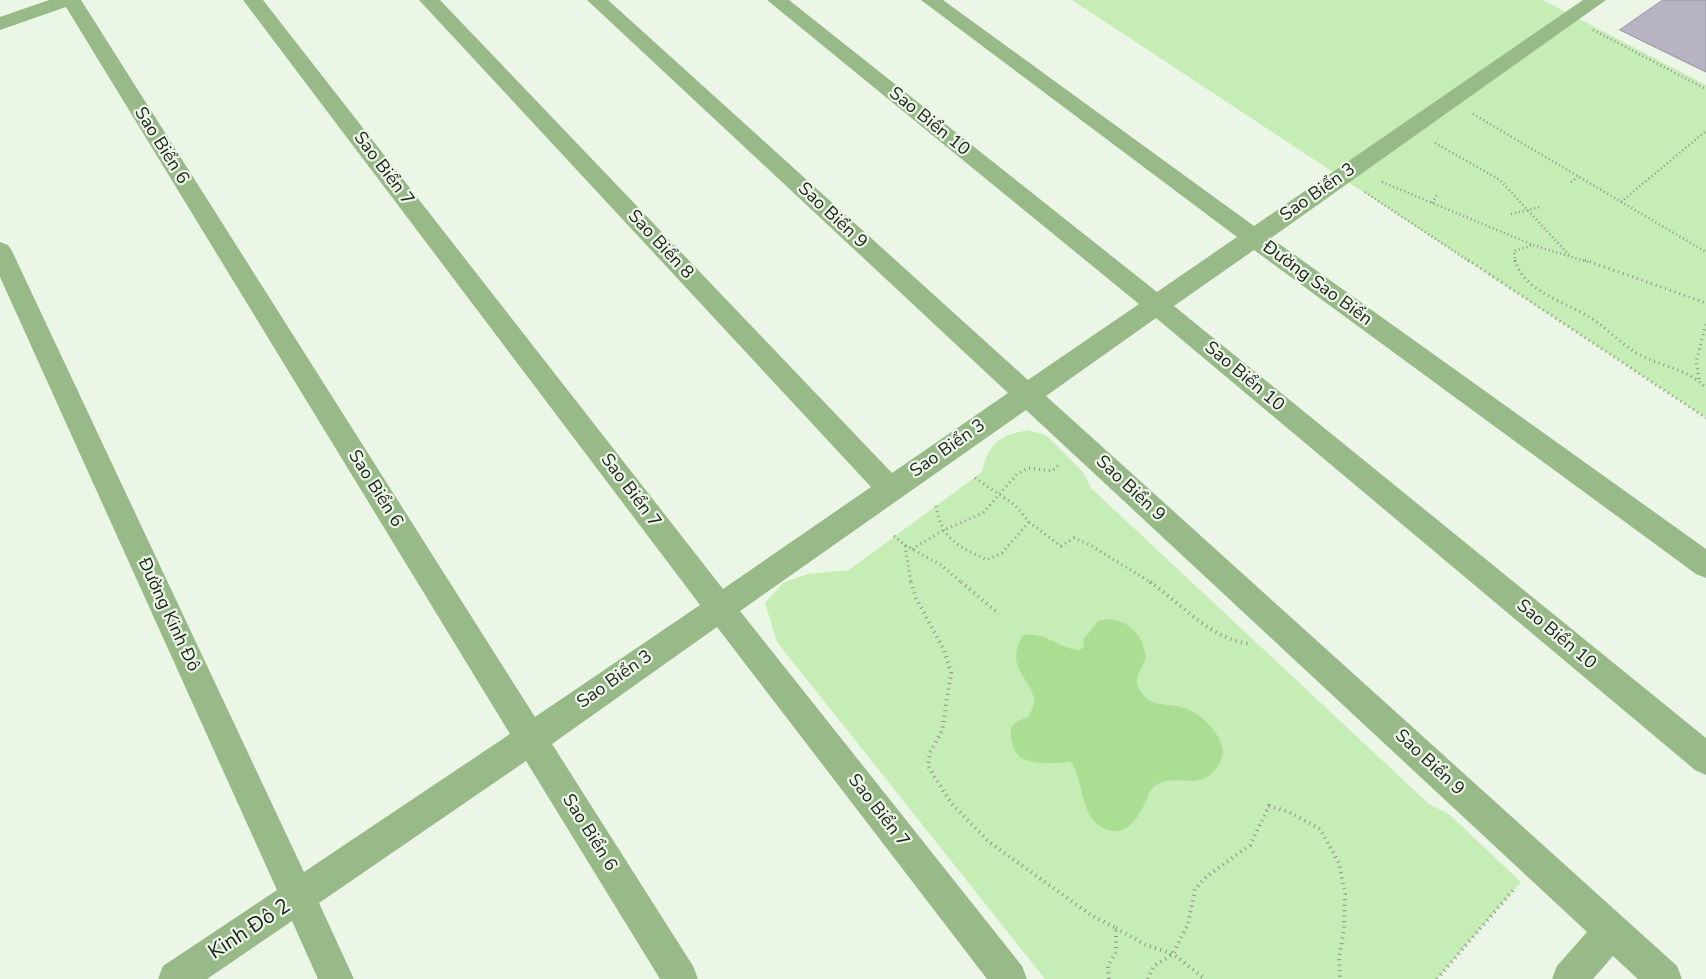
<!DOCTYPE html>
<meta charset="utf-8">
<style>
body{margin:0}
canvas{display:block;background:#ebf6e7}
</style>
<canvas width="1706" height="979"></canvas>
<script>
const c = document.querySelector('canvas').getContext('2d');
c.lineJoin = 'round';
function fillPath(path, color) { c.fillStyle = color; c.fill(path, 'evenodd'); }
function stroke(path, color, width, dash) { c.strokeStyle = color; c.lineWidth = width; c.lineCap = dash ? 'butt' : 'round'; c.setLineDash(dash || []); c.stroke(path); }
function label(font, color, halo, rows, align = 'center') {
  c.font = font + ' "Nunito Sans",sans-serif'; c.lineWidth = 4.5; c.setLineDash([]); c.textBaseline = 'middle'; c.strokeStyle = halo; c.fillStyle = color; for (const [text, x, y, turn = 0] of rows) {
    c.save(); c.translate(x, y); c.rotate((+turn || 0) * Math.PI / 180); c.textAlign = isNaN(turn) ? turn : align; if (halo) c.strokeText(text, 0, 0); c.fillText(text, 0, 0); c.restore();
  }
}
fillPath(new Path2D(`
 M1072 0H1543L1706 85V418Z
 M1028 430 1046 435 1083 472 1091 488 1429 804 1449 814 1521 882 1437 979H1045L777 642 765 603 783 583 807 574 849 570 982 472C989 442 999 436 1028 430Z`), '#c7edb6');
fillPath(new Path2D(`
 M1107 619C1131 621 1143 635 1146 658 1143 666 1136 675 1137 683 1138 690 1145 698 1151 701 1160 706 1174 704 1184 708 1201 713 1222 734 1223 752 1223 756 1220 762 1218 766 1201 793 1176 772 1156 785 1151 788 1148 796 1146 801 1139 816 1128 836 1108 830 1079 821 1085 781 1071 762 1056 763 1036 765 1023 759 1014 755 1008 736 1012 727 1015 721 1023 719 1029 717L1035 701C1028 674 1006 668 1022 636 1044 629 1059 650 1080 650L1084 646 1083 640 1098 621Z`), '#aade92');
const building = new Path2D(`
 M1663 0H1706V72L1620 30Z`);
fillPath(building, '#b8b3c3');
stroke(building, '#938e9e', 1);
stroke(new Path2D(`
 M1593 30 1706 89
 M1473 114 1706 252
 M1435 143 1500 180 1569 255
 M1382 182 1533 245 1588 262
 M1571 182 1578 177
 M1365 192 1470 262
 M1621 202 1706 131
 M1432 203 1438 193
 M1511 214 1540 207
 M1515 262 1514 251 1533 245`), '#8b9388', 2.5, [1, 3]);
stroke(new Path2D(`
 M1468 260 1706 418
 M1515 260C1524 292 1564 301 1589 317 1608 328 1622 346 1642 356 1664 367 1688 369 1706 388
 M1585 260 1706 303
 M1699 379 1696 362 1706 324
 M975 478 1015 505 1029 522 1061 546 1074 538 1090 545 1152 583
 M936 506C942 540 958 546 987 560L1002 553 1029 522
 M894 536 905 545 911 583
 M905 545 941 565 962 583
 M912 549 942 531 983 513 1017 474 1029 468 1052 471 1060 464`), '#8b9388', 3, [1, 4]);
stroke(new Path2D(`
 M911 582 916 598 944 650 951 673 942 731 930 752 928 766 951 803 989 842 1091 915 1116 928V952L1108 966 1109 979
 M961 582 999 614
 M1150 582C1182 604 1211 640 1251 644
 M1116 928 1146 945 1173 954 1205 979
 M1148 979 1154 966 1173 954 1188 924 1195 889 1206 877 1250 845 1269 806 1289 812 1320 829 1339 863 1345 894 1344 929 1339 959 1340 979
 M1437 979 1515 888`), '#8b9388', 4, [1, 4.5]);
fillPath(new Path2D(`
 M49 0H81L535 717 700 605 243 0H263L723 589 871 487 419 0H440L892 473 1008 393 587 0H608L1028 380 1139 304 767 0H789L1157 292 1237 237 921 0H943L1254 226 1583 0H1606L1271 238 1706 549V578L1696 574 1254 250 1174 306 1706 738V775L1695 770 1156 318 1046 396 1677 966 1682 979H1638L1613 956 1593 979H1552L1557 966 1587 932 1026 410 740 611 1022 966 1027 979H987L717 627 552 744 693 966 698 979H660L526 761 319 903 354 979H318L292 921 207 979H158L163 966 277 890 0 277V242L8 245 12 251 304 872 510 734 66 7 0 30V17Z`), '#98ba88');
label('18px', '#1d211c', '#ebf6e7', [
 ["Sao Biển 10",929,122,39],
 ["Sao Biển 6",161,146,58],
 ["Sao Biển 7",383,169,53],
 ["Sao Biển 3",1318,193,-35],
 ["Sao Biển 9",832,216,43],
 ["Sao Biển 8",660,245,47],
 ["Đường Sao Biển",1317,284,36],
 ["Sao Biển 10",1244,377,40],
 ["Sao Biển 3",948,449,-35],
 ["Sao Biển 6",375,489,58],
 ["Sao Biển 9",1130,489,43],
 ["Sao Biển 7",630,491,53],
 ["Đường Kinh Đô",168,615,65],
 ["Sao Biển 10",1556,635,40],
 ["Sao Biển 3",615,680,-35],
 ["Sao Biển 9",1429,763,43],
 ["Sao Biển 7",878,811,52],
 ["Sao Biển 6",589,833,58]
]);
label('21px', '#1d211c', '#ebf6e7', [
 ["Kinh Đô 2",250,930,-33]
]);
</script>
